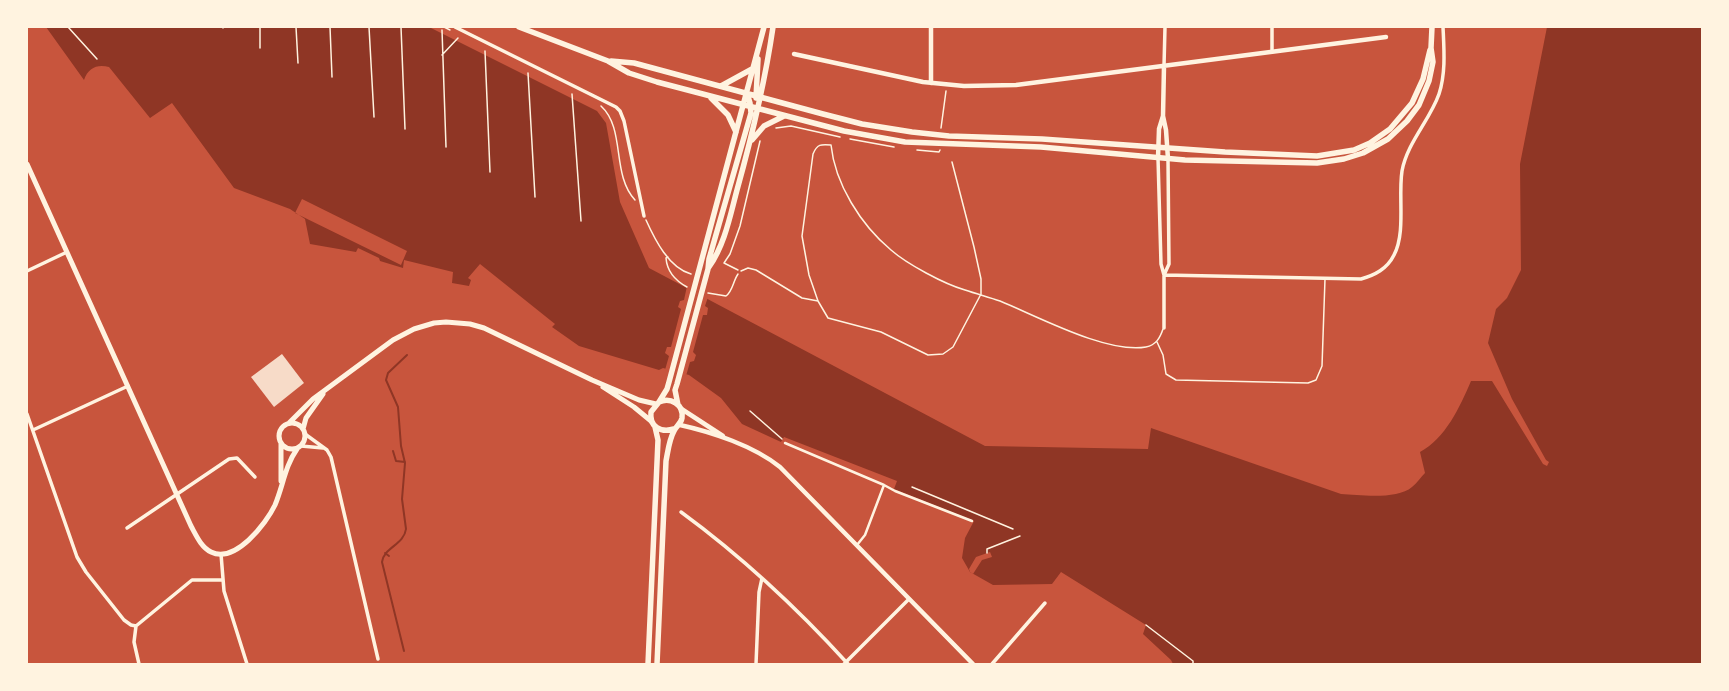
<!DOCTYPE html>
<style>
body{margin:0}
#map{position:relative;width:1729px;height:691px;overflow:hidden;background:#c8553d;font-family:"Roboto Condensed",sans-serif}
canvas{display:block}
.frame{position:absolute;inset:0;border:28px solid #fff3e0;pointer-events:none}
</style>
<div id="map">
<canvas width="1729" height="691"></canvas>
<div class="frame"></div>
</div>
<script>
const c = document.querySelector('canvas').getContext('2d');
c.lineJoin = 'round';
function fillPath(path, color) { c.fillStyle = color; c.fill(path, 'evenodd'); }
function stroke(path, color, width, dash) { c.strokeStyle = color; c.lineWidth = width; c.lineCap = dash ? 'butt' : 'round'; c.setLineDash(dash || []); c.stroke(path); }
fillPath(new Path2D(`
 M46 27H429L597 111 606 123 620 202 649 268 985 446 1148 449 1151 428 1341 494C1360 495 1397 500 1412 487 1417 483 1421 477 1425 473L1420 452C1445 439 1460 407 1471 381H1492L1543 464 1547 466 1549 462 1546 460 1512 399 1488 343 1496 309 1507 298 1521 270 1520 164 1547 27H1702V664H1173L1171 660 1143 634 1146 625 1061 572 1052 584 993 585 970 572 962 558 965 538 974 521 894 489 897 481 784 437 781 442 742 424 721 398 689 375 663 368 659 370 579 346 552 327 555 324 480 264 468 278 471 280 469 286 452 283 453 272 404 260 403 268 380 261 379 258 358 248 356 252 310 244 305 219 290 209 234 188 172 103 150 118 109 67C97 64 88 68 84 80ZM302 199 407 251 401 265 295 213Z`), '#8f3625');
fillPath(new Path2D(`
 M687 286 708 297 705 306 708 308 707 315H703L693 352 696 355 694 361 690 362 686 376 665 370 669 356 665 353 667 347H671L681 309 678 307 680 301 684 300Z
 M990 552 992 557 982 560 973 574 970 572 969 569 976 557Z`), '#c8553d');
stroke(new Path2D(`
 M393 451 396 461 405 462
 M385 553 389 556
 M404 651 382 562C384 547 404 545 406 529L402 499 405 463 401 446 398 407 386 380 388 373 407 355`), '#8f3625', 2);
fillPath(new Path2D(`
 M282 354 304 383 274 407 251 377Z`), '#f7dbc8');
stroke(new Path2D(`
 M68 27 97 59
 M223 27V28
 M260 27V48
 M296 27 298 63
 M330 27 332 77
 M369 27 374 117
 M401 27 405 129
 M444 27 450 30
 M442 30 446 147
 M485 51 490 172
 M442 55 458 38
 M528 73 535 197
 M572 94 581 221
 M601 106C626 129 611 174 635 200
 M776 128 791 126 840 137
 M941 128 946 91
 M850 139 894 147
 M917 150 939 152 940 150
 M646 220C655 240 669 268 691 274
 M668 257 666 258C667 272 676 281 687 287
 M738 270 724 263 730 254 740 226 760 141
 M708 293 726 296C733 291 733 281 738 274
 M750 411 782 439
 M912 487 1013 529
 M987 553V549L1020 536
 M1146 625 1193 661V664`), '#fff3e0', 1.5);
stroke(new Path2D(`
 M741 271 748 268 756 270 802 298 818 301 828 318 881 332 928 355 943 354 953 347 981 294V279L974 247 952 162
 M818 301 809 275 802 236 813 154C817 144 821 144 831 145 835 184 861 225 891 250 907 264 944 284 965 290 977 294 988 297 1000 301 1037 316 1107 354 1146 347 1156 345 1160 338 1163 329
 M1157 342 1163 355 1166 374 1176 380 1308 383 1316 380 1322 366 1325 279`), '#fff3e0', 1.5);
stroke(new Path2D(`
 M785 443 884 485 895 491 972 521
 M857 545 865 535 884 485`), '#fff3e0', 2.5);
stroke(new Path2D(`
 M455 27 616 107 620 111 624 121 644 216
 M1272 52V27
 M1164 66 1165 27
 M1158 158 1161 264 1164 275V328
 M27 271 67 252
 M1164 275 1361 279C1375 275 1387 269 1394 255 1406 232 1398 197 1402 171 1407 143 1430 120 1439 94 1446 73 1444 49 1443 27
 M1164 275 1169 264 1168 159
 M27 414 77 557 86 572 124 620 131 625 136 626
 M33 430 128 386
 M305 434 327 450 331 457 378 659
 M301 446 323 448
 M681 512C741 556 798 609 848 664
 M127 528 229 459 237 458 255 477
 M221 554 224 591 247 664
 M139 664 134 642 136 626 192 580H222
 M756 664 759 592 762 578
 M844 664 909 599
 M992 664 1045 603`), '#fff3e0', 3.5);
stroke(new Path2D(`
 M794 54 923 82 964 86 1016 85 1386 37
 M1164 66 1163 116 1166 130 1168 159
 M931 83V27
 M1158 158 1159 129 1163 116
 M680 408 723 436
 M680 425C712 432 754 446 780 467L973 664`), '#fff3e0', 4.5);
stroke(new Path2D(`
 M27 164 191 526C196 535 201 547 211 552 235 564 266 524 275 505 283 486 285 466 297 449
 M603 387 634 407 651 421
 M279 436a13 13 0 1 1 26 0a13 13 0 1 1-26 0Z
 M289 423 313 399 393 340 414 329 434 323 446 322 470 324 484 328 592 380 639 400 656 404
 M303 429 306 418 323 394
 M281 444V481`), '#fff3e0', 5);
stroke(new Path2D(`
 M519 27 608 61 629 73 657 82 844 131 905 142 1041 147 1185 160 1317 163 1344 159 1363 153 1388 139 1407 121 1419 105 1429 81 1433 62 1431 48 1432 27
 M611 61 634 63 823 114 862 124 912 132 949 136 1042 139 1225 152 1317 156 1354 150 1370 143 1390 129 1412 103 1423 79 1430 50
 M721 86 752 69
 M711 98 728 115 736 132
 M756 98 758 59
 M752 140 764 126 784 116
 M709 267C725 244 730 216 737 190 752 136 765 82 773 27
 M659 402 667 389 669 382 764 27
 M678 405 675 390 677 384 708 269 709 259 751 113 750 103 747 93
 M648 664 658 440 655 427
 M657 664 666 461C668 451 669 440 674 431 676 426 681 424 682 418 684 404 670 397 659 402L651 412C649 427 661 433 674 429`), '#fff3e0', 5.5);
</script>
